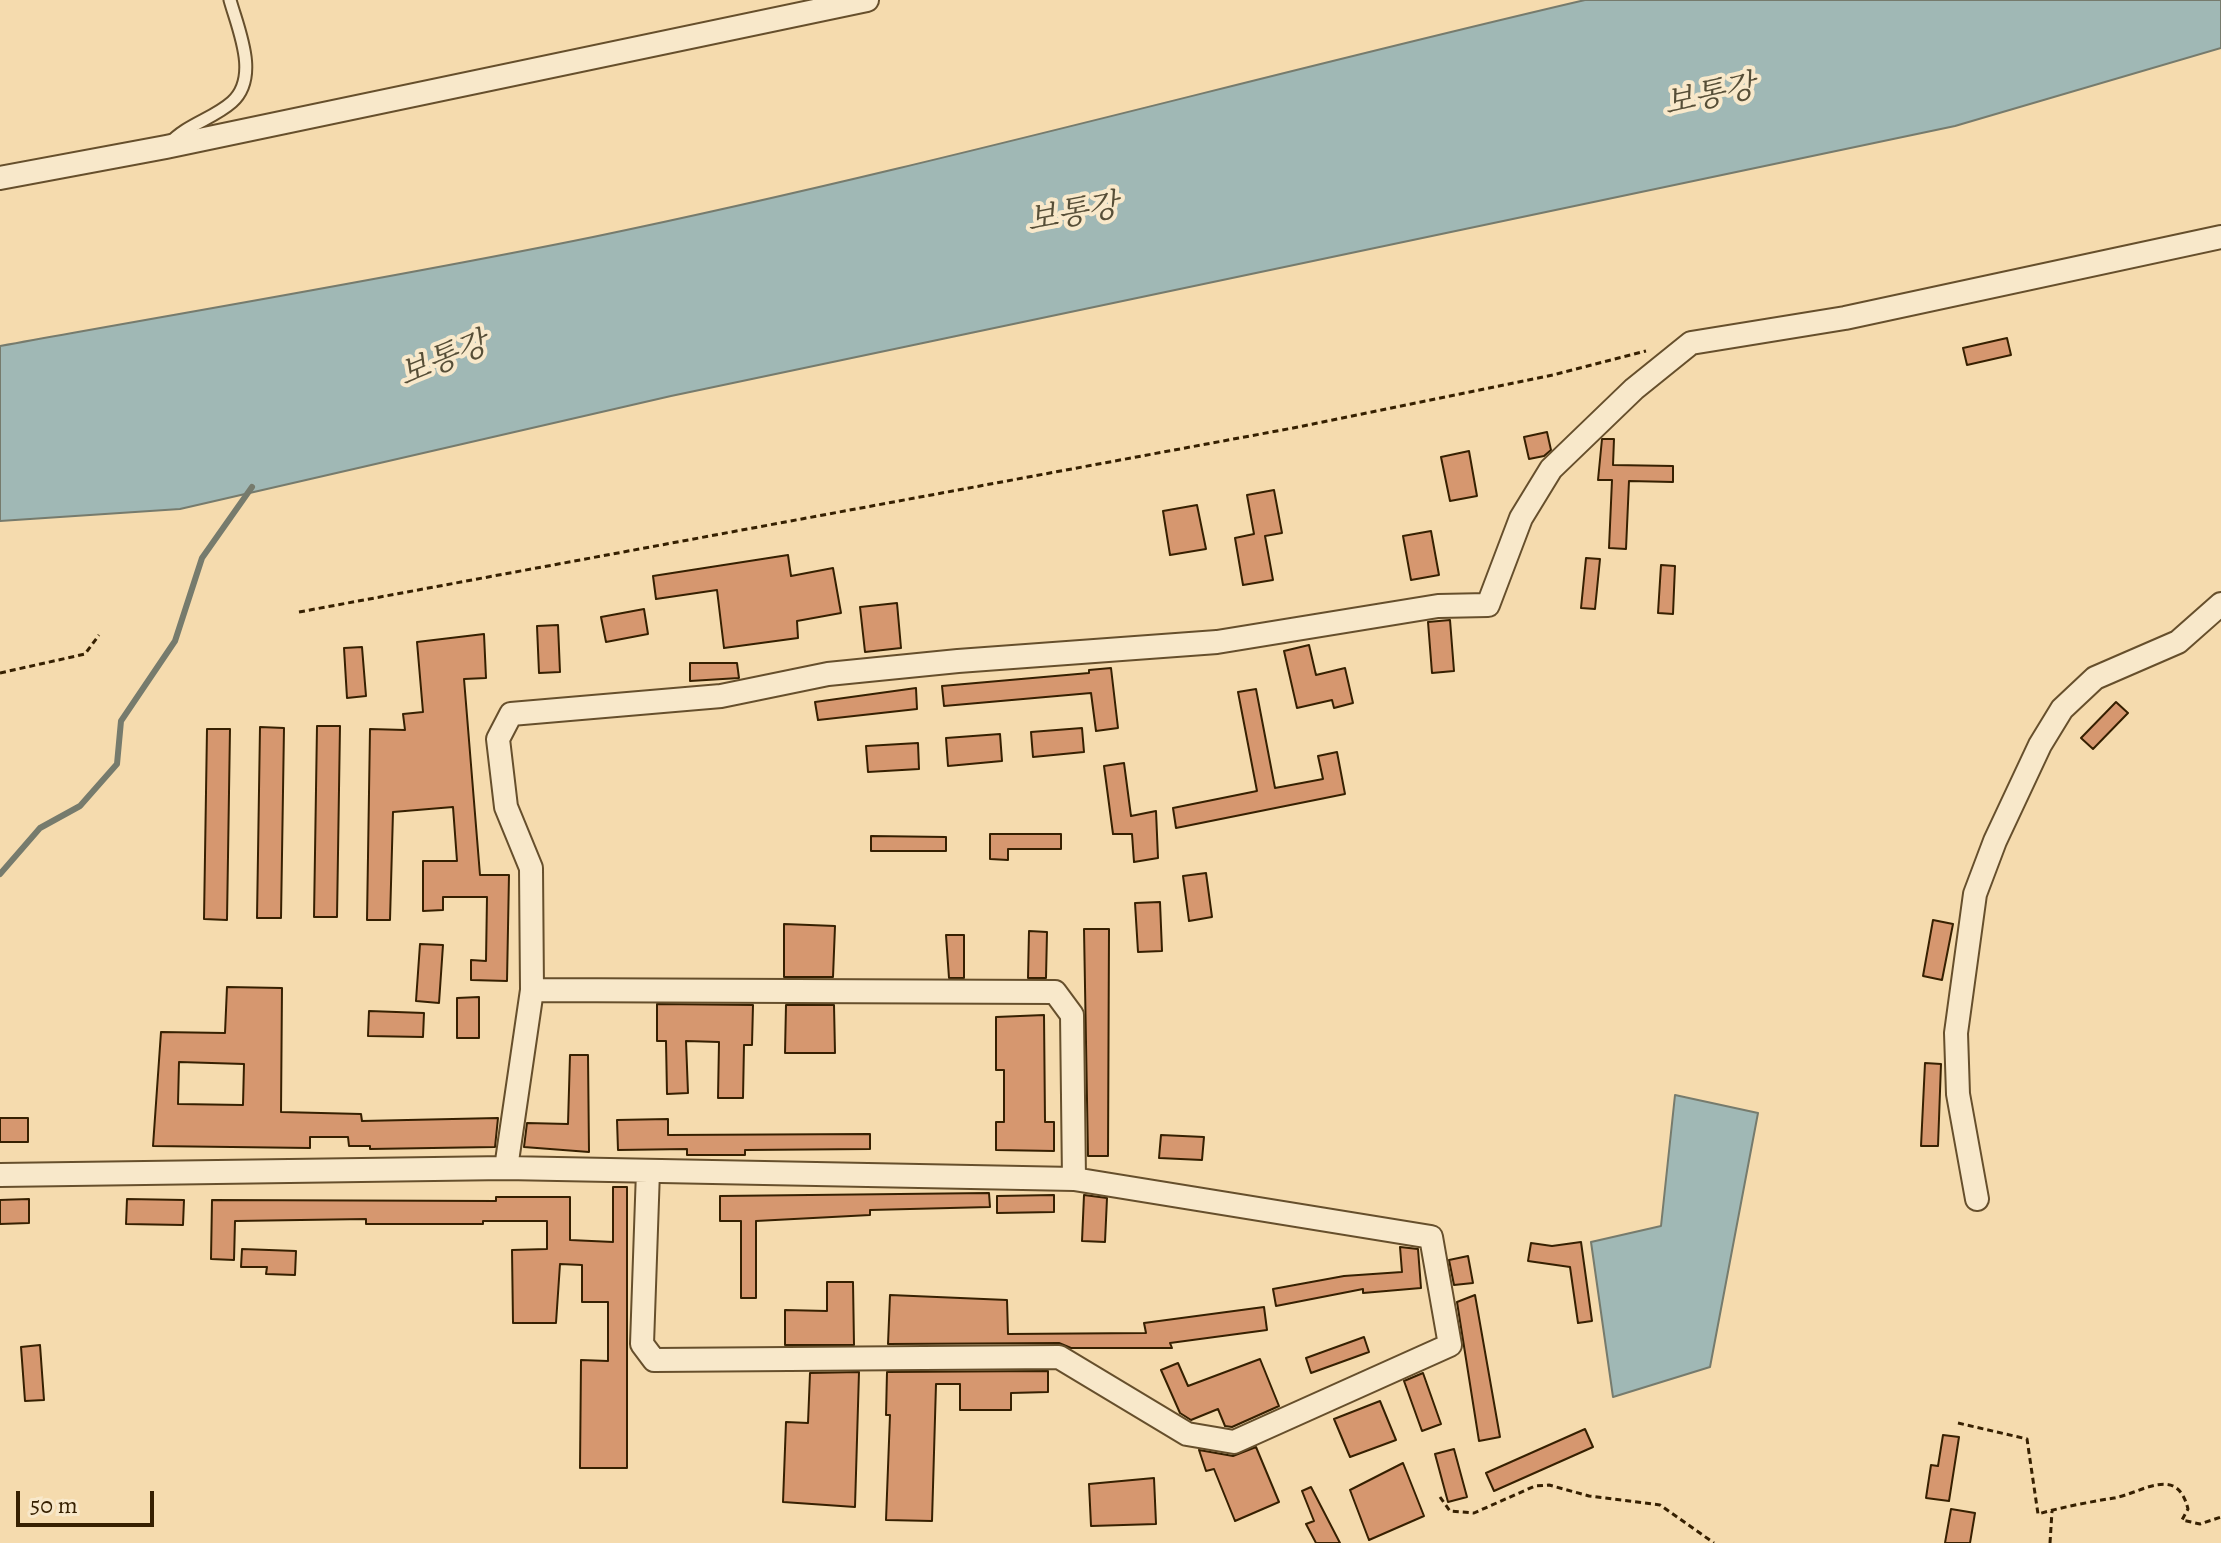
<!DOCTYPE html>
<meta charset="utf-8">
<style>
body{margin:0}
#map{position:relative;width:2221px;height:1543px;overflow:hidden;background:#f5dbae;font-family:Alegreya,serif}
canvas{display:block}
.scale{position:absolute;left:16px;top:1491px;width:138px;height:36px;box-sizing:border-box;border:4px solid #362001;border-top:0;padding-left:10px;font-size:24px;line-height:28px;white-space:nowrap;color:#362001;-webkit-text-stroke:6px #f8e8ca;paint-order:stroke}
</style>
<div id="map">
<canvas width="2221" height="1543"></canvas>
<div class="scale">50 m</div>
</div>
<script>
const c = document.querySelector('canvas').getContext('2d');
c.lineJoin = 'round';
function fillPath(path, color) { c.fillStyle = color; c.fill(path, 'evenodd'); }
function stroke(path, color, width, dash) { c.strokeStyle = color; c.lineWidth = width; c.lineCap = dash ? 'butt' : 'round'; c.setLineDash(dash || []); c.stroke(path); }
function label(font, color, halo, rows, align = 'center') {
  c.font = font + ' Alegreya,"Noto Serif KR",serif'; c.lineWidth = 8; c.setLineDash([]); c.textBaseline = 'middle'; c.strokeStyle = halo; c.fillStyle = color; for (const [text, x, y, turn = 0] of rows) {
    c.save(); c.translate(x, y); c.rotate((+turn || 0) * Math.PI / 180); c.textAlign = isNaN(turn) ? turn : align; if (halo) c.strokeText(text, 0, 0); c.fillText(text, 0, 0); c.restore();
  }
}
const water = new Path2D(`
 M1585 0H2221V48L1955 126 671 396 180 509 0 521V346C198 310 397 277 593 237 926 168 1254 77 1585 0Z
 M1675 1095 1758 1113 1710 1367 1613 1397 1591 1242 1661 1226Z`);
fillPath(water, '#a0b8b5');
stroke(water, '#767b6d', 2);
stroke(new Path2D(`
 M0 874 40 828 80 806 117 764 121 721 175 641 202 558 252 487`), '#767b6d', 6);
const building = new Path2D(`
 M2007 338 2011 355 1967 365 1963 348Z
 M1547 432 1551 450 1544 456 1529 459 1524 437Z
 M1602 439H1614L1613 465 1673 466V482L1629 481 1626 549 1609 548 1612 480H1598Z
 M1469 451 1477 496 1450 501 1441 457Z
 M1274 490 1282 533 1265 536 1273 580 1243 585 1235 538 1254 534 1247 495Z
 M1197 505 1206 549 1170 555 1163 511Z
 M1431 531 1439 575 1411 580 1403 536Z
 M788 555 791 576 833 568 841 613 797 621 798 638 724 648 717 590 656 599 653 576Z
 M1586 558 1600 559 1595 609 1581 608Z
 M1661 565 1675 566 1673 614 1658 613Z
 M897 603 901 648 865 652 860 607Z
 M644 609 648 634 606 642 601 617Z
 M1450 620 1454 671 1432 673 1428 622Z
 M558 625 560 672 539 673 537 626Z
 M484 634 486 678 464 679 480 875H509L507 981 471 980V960L486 961 487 897H443V910L423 911V861H457L453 807 393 812 390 920H367L370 729 405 730 403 714 423 712 417 642Z
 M1309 645 1316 675 1345 668 1353 703 1334 708 1332 700 1297 708 1284 651Z
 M362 647 366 696 347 698 344 648Z
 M690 663H737L739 678 690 681Z
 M1111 668 1118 728 1096 731 1091 693 944 706 942 686 1089 673V670Z
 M916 688 917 709 818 720 815 702Z
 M1256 689 1275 788 1323 779 1318 756 1337 752 1345 794 1176 828 1173 808 1257 791 1238 692Z
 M2116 702 2128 713 2093 749 2081 738Z
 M317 726H340L337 917H314Z
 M260 727 284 728 281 918H257Z
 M1082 728 1084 752 1033 757 1031 732Z
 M207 729H230L227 920 204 919Z
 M1000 734 1002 761 948 766 946 738Z
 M918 743 919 769 868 772 866 746Z
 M1124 763 1131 816 1156 811 1158 858 1134 862 1132 834H1113L1104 766Z
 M990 834H1061V849H1008V860L990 859Z
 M871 836 946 837V851H871Z
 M1206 873 1212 917 1189 921 1183 876Z
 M1160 902 1162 951 1138 952 1135 903Z
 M1933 920 1953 924 1942 980 1923 976Z
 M784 924 835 926 833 977H784Z
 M1084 929H1109L1108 1156H1088Z
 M1029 931 1047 932 1046 978H1028Z
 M946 935H964V978H949Z
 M420 944 443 945 439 1003 416 1001Z
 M227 987 282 988 281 1112 361 1114 362 1121 498 1118 495 1147 370 1149V1146H349L348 1137H310V1148L153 1146 161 1032 225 1033ZM179 1062 244 1064 243 1105 178 1104Z
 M479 997V1038H457V998Z
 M657 1004 753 1005 752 1045H744L743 1098H718L719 1042 686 1041 688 1093 667 1094 666 1041H657Z
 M786 1005H834L835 1053H785Z
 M369 1011 424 1013 423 1037 368 1036Z
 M1044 1015 1045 1122H1054V1151L996 1150V1122H1004V1070H996V1017Z
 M570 1055H588L589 1152 524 1147 527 1123 568 1124Z
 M1925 1063 1941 1064 1938 1146H1921Z
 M0 1118H28V1142H0Z
 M668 1119V1135L870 1134V1149L745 1150V1155H687V1149L618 1150 617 1120Z
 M1161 1135 1204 1137 1202 1160 1159 1158Z
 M613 1187H627V1468H580L581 1360 608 1361V1302H582V1265L560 1264 556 1323H513L512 1250 547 1249V1221H483V1224H366V1219L235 1221 234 1260 211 1259 212 1200 496 1201V1197H570V1240L613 1242Z
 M989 1193 990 1207 870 1210V1215L756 1221V1298H741V1221H720V1196Z
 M1054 1195V1212L997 1213V1196Z
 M1084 1195 1107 1198 1105 1242 1082 1241Z
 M29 1199V1223L0 1224V1200Z
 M127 1199 184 1200 183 1225 126 1224Z
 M1581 1242 1592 1321 1578 1323 1570 1267 1528 1261 1531 1243 1552 1246Z
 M1400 1247 1418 1249 1421 1288 1363 1293V1289L1276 1306 1273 1289 1344 1276 1402 1272Z
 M242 1249 296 1251 295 1275 266 1274 267 1267H241Z
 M1468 1256 1473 1283 1454 1285 1449 1260Z
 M827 1282H853L854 1345H785V1310L827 1311Z
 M890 1295 1007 1300 1008 1334 1146 1333 1144 1323 1264 1307 1267 1330 1170 1343 1172 1348H1071L1059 1343 888 1344Z
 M1475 1295 1500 1437 1479 1441 1457 1302Z
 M1364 1337 1369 1352 1311 1373 1306 1358Z
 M40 1345 44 1400 25 1401 21 1347Z
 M1260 1359 1279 1406 1232 1427 1225 1426 1218 1409 1191 1420 1180 1413 1161 1370 1178 1363 1188 1386Z
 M1048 1371V1392L1011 1393V1410H960V1384H936L932 1521 886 1520 890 1415H886L887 1372Z
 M859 1372 855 1507 783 1502 786 1422 808 1423 810 1373Z
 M1423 1373 1441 1424 1422 1431 1404 1381Z
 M1380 1401 1396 1440 1350 1457 1334 1419Z
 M1585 1429 1593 1447 1494 1491 1486 1473Z
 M1943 1435 1959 1437 1949 1501 1926 1498 1931 1465 1938 1466Z
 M1256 1447 1279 1502 1235 1521 1214 1469 1206 1471 1199 1450 1233 1456Z
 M1454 1449 1467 1497 1448 1502 1435 1454Z
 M1403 1463 1424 1516 1369 1540 1350 1490Z
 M1154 1478 1156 1524 1091 1526 1089 1484Z
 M1311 1487 1340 1543H1316L1306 1524 1314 1521 1302 1491Z
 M1951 1509 1975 1513 1970 1543H1945Z`);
fillPath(building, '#d6976f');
stroke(building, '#362001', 2);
const lane = new Path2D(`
 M169 144C187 124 213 119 232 102 260 77 238 29 230 0`);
const street = new Path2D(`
 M0 178 166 147 867 0
 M532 990 1055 992 1072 1015 1074 1179
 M506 1168 532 990 531 868 506 807 498 739 511 714 721 696 828 674 958 661 1217 642 1438 606 1488 605 1521 518 1551 469 1634 389 1691 343 1845 318 2221 237
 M0 1175 506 1168 1074 1179 1431 1237 1450 1345 1234 1442 1187 1434 1059 1357 654 1360 642 1344 648 1171
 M1977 1199 1958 1094 1956 1033 1975 894 1995 841 2040 745 2062 709 2095 678 2178 642 2221 604`);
stroke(lane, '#664f2c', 15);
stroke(street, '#664f2c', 26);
stroke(new Path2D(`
 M299 612 1293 428 1553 375 1646 351
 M0 673 85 654 99 635
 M1958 1423 2027 1439 2038 1514C2063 1507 2089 1502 2114 1498 2142 1493 2177 1464 2188 1509L2182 1520 2200 1524 2221 1517
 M1440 1497 1450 1511 1474 1513 1535 1486 1549 1485 1589 1496 1660 1505 1714 1543
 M2050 1543 2052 1511`), '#362001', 3, [6, 4]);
stroke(lane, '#f8e8ca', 11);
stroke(street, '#f8e8ca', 22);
label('italic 32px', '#564e37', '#f8e8ca', [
 ["보통강",1710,97,-12],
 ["보통강",1073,215,-10],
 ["보통강",444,361,-22]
]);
</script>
